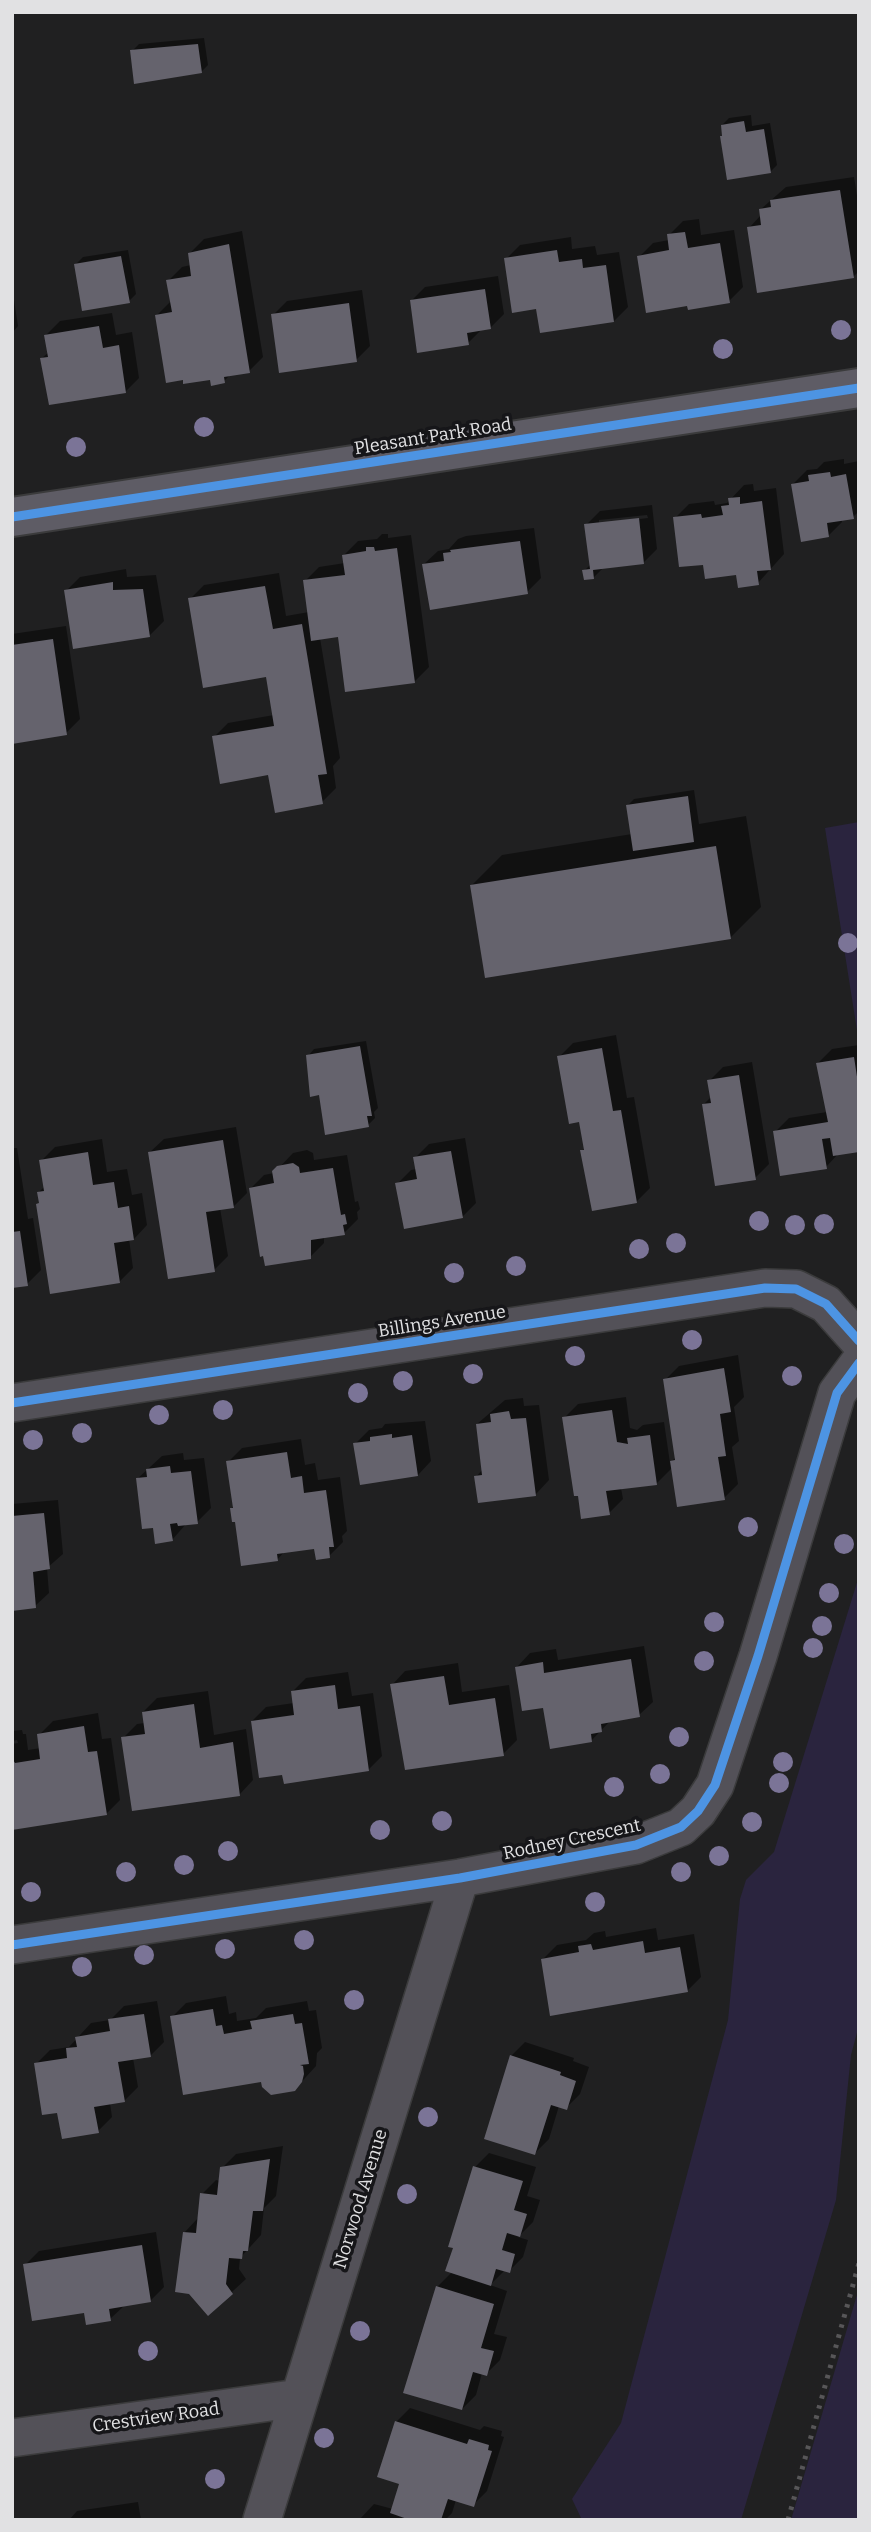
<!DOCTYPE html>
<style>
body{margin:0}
#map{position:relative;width:871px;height:2532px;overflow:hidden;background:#202021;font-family:Bitter,serif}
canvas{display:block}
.frame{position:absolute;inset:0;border:14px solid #e1e1e3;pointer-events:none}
</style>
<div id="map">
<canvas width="871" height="2532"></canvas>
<div class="frame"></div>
</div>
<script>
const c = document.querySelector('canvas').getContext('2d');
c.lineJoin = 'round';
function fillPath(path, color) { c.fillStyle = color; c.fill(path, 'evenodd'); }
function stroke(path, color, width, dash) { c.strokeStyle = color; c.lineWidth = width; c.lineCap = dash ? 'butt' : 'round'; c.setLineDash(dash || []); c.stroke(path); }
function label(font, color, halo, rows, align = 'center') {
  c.font = font + ' Bitter,serif'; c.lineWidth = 7; c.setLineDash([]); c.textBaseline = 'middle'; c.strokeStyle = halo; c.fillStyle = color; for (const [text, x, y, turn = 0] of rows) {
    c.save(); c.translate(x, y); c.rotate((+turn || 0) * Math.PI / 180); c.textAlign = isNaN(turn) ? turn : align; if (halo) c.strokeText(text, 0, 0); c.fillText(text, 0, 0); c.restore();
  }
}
fillPath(new Path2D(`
 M859 822V1043L825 828Z
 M859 1576V2025L851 2055 836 2200 741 2520H582L572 2499 621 2423 728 2020 740 1899 746 1880 774 1852Z
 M859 2288V2520H791Z`), '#2a243e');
fillPath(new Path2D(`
 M204 38 208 65 201 72 132 51 139 44Z
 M751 115 752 126 770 123 777 165 770 172 724 135 722 125 729 118Z
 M854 177 859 208V271L853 277 749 228 761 215V209L786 187Z
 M699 219 701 235 734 230 743 287 729 301 639 257 653 243 669 240V235L683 221Z
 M242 231 263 357 249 371 231 374 224 381 211 378 157 315 171 301 168 281 182 267 191 265 190 253 204 239Z
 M571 237 572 249 595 246 597 255 619 252 628 307 614 321 538 307 506 259 520 245Z
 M128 250 136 294 129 301 76 264 83 257Z
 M498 276 504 314 490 328 482 329 468 343 411 301 425 287Z
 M12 287 18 326 12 333Z
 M362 290 370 346 356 360 273 315 287 301Z
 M112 313 116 335 132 332 139 378 125 392 42 358 49 352 46 335 60 321Z
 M844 459V464L859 461V511L853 517 842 519V522L828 536 793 484 807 470 817 469 824 462Z
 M753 484 754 491 776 488 784 554 758 583 738 573 705 563 675 518 689 504 714 501 715 505 727 503 744 485Z
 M652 505 657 549 643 563 604 567 594 577 584 571 591 564 586 525 600 511ZM647 515 648 518 599 524V520Z
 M534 528 541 578 527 592 424 564 438 551 449 549 458 539 466 536Z
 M382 534H388V538L411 535 429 667 415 681 339 635 320 638 340 758 333 766 336 788 322 802 270 773 214 737 228 723 274 715 268 675 190 599 204 585 279 573 286 616 309 612 305 581 319 567 345 563 344 555 358 541 377 539Z
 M126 569 127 577 156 575 164 621 150 635 66 591 80 577Z
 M66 626 80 719 66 733 12 742V634Z
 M694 790 699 824 746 816 761 907 730 938 472 885 502 855 632 834 627 806 634 799Z
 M616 1035 627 1098 634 1097 650 1188 636 1202 582 1151 586 1147 581 1120 559 1057 573 1043Z
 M366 1041 378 1108 374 1112 375 1118 368 1125 320 1093 308 1056 314 1049Z
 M859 1045V1151L839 1153 826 1167 775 1132 789 1118 827 1112 818 1063 832 1049Z
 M752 1062 769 1164 755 1178 703 1105 711 1097 709 1081 723 1067Z
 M236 1127 247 1193 233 1207 220 1208 228 1256 214 1270 150 1152 164 1139Z
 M465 1138 476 1203 462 1217 397 1184 411 1170 417 1169 415 1158 429 1144Z
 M102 1139 107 1172 127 1169 132 1195 142 1193 147 1225 134 1239H129L133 1268 119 1282 40 1202 39 1192 45 1186 41 1161 55 1147Z
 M12 1148H17L28 1219 33 1218 41 1270 27 1284 12 1286Z
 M307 1150 313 1153 314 1160 347 1155 355 1202 358 1201 360 1209 357 1212 358 1219 344 1233 324 1236V1243L310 1257 250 1189 264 1175 274 1173 293 1153Z
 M738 1355 744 1397 734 1407 739 1441 732 1447 738 1484 724 1498 673 1467 657 1483 621 1488 623 1499 609 1513 564 1418 578 1404 626 1397 630 1428 637 1430 643 1425 664 1422 670 1463 676 1457 665 1380 679 1366Z
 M523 1398 524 1406 539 1405 549 1480 536 1494 476 1477 483 1469 477 1424 505 1400Z
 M425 1421 431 1461 418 1475 355 1444 369 1430 382 1428 385 1424Z
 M301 1439 305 1465 315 1463 318 1480 340 1477 347 1531 342 1536 343 1542 329 1556 316 1548 285 1551 277 1560 236 1520 232 1508 234 1506 228 1462 242 1448Z
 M183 1453 184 1460 204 1458 211 1508 197 1522 186 1524 172 1540 137 1479 162 1456Z
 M58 1500 63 1554 47 1568 49 1593 35 1606 12 1609V1504Z
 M644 1646 653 1702 639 1715 611 1720 591 1741 544 1706 517 1667 530 1653 556 1649 558 1660Z
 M458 1663 462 1692 509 1685 517 1740 503 1754 392 1685 405 1671Z
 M348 1672 352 1696 373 1693 382 1756 368 1770 284 1773 252 1721 266 1707 294 1703 292 1692 306 1678Z
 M208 1691 214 1735 246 1729 253 1780 240 1794 123 1738 137 1724 145 1723 143 1712 157 1698Z
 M98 1713 102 1739 111 1738 120 1800 106 1814 12 1828V1744L18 1743 17 1740 12 1741V1731L22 1730 23 1734H26L28 1750 41 1748 39 1735 53 1721Z
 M656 1928 658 1940 694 1934 701 1977 687 1991 543 1959 557 1945 586 1940 594 1933 605 1931 606 1937Z
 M226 1996 229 2014 236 2012 237 2021 256 2018 266 2008 307 2001 309 2011 316 2010 322 2048 317 2053 316 2066 295 2089 263 2080 172 2017 186 2003Z
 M157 2001 164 2042 150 2056 133 2058 138 2087 124 2101 110 2103 112 2117 98 2131 59 2111 36 2064 50 2050 69 2047 91 2023 110 2020 124 2006Z
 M525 2042 574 2058 573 2061 589 2067 580 2094 566 2108 559 2106 549 2139 535 2153 511 2056Z
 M283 2146 276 2196 264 2208 261 2235 240 2258 239 2269 246 2279 208 2314 184 2233 198 2218 202 2194 216 2180 220 2181 222 2168 236 2154Z
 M489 2153 536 2167 527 2196 540 2200 533 2222 518 2237 528 2240 523 2257 509 2271 505 2270 490 2285 507 2291 494 2334 507 2337 500 2360 486 2374 482 2373 476 2395 462 2409 437 2287 452 2272 475 2167Z
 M156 2232 164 2287 150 2301 125 2305 110 2319 85 2311 25 2265 39 2251Z
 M410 2408 480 2430 484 2426 502 2431 501 2436 504 2437 487 2491 473 2505 456 2500 452 2513 445 2520H359L374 2504 393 2509 401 2483 396 2422Z
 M138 2502 141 2520H69L77 2511Z`), '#0007');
fillPath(new Path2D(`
 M198 44 202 73 134 84 130 50Z
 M744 121 746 132 764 129 771 173 727 180 720 136H722L721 125Z
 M840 190 854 278 757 293 747 227 761 225 759 209 771 207 770 200Z
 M685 232 688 248 720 243 730 303 688 310 687 306 646 313 637 256 669 250 667 234Z
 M229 244 250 373 224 377 225 383 211 386 210 380 183 384V380L166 383 155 315 172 312 166 280 191 276 188 253Z
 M557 250 559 262 582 259 583 268 606 265 614 322 540 333 536 309 512 313 504 258Z
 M121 256 130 303 82 311 74 264Z
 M485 289 491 329 467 333 469 345 417 353 410 300Z
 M349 303 357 362 279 373 271 314Z
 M99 326 103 348 119 345 126 393 49 405 40 358 48 357 44 335Z
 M830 472 831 477 846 474 854 519 827 523 829 537 801 542 791 484 809 481 808 475Z
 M740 497V504L762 501 771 570 757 571 759 585 738 588 736 575 705 579 703 565 679 567 673 517 701 514 702 518 723 515 721 506 729 505 728 498Z
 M639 518 644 564 593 570 594 579 584 580 582 570 590 569 584 524Z
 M520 541 528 594 430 610 422 564 444 561 443 553 451 552 450 550Z
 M366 547H374L375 551 397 548 415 683 345 692 338 637 311 641 303 580 345 575 342 555 366 551Z
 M113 582V590L143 589 150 637 73 649 64 590Z
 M265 586 273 629 302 624 327 774 318 775 323 804 275 813 268 775 220 784 212 736 274 726 266 677 203 688 188 598Z
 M53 639 67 735 12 744V645Z
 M688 796 694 842 633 851 626 805Z
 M716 846 731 939 485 978 470 885Z
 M360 1046 372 1116H367L369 1127 325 1135 319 1095 310 1097 306 1055Z
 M602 1048 613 1111 621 1110 637 1203 592 1211 580 1150H584L579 1122 569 1124 557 1056Z
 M854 1057 859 1090V1152L833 1156 830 1138 822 1139 827 1169 780 1176 773 1131 828 1122 816 1063Z
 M739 1075 756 1180 715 1186 702 1104 711 1103 707 1080Z
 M223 1140 234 1208 206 1212 215 1272 168 1279 148 1152Z
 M451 1151 463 1218 404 1229 395 1183 417 1179 413 1157Z
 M88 1152 93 1185 114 1182 118 1208 129 1206 134 1240 114 1243 120 1283 50 1294 36 1204 39 1203 37 1192 44 1191 39 1160Z
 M293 1163 299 1167 300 1173 333 1168 341 1215 345 1214 347 1224 343 1225 345 1235 311 1240V1259L265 1266 263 1256 260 1257 249 1188 274 1183 272 1171 277 1166Z
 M20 1231 28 1286 12 1288V1232Z
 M724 1368 731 1412 720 1414 726 1456 718 1457 725 1500 677 1507 670 1461 675 1460 663 1379Z
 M612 1410 617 1442 628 1444 627 1438 650 1435 657 1485 606 1491 610 1515 581 1519 578 1496H574L562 1417Z
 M509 1411 511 1419 526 1418 536 1496 478 1503 474 1476 482 1475 476 1424 491 1422 490 1414Z
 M392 1434V1438L412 1435 418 1476 360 1485 353 1443 370 1441V1437Z
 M287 1452 291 1478 302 1476 304 1493 326 1490 334 1547H329L330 1558 316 1560 314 1549 277 1554 278 1561 241 1566 235 1522H232L230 1508H233L226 1461Z
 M170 1466 171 1473 191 1471 198 1524 178 1526 177 1523 170 1524 173 1541 155 1544 153 1528 142 1529 136 1478 147 1477 146 1469Z
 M44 1513 50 1569 33 1572 36 1608 12 1611V1516Z
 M631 1659 640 1717 601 1724 602 1732 591 1734 592 1742 550 1749 543 1708 522 1711 515 1667 543 1662 544 1673Z
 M444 1676 449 1705 495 1698 504 1756 405 1770 390 1684Z
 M335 1685 338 1709 360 1706 369 1771 284 1784 282 1775 259 1778 251 1721 294 1715 291 1691Z
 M194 1704 200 1748 233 1742 240 1796 132 1811 121 1737 145 1734 142 1712Z
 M84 1726 88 1752 97 1751 107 1815 12 1830V1758L15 1763 40 1759 37 1734Z
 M643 1941 645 1953 680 1947 688 1992 550 2016 541 1959 579 1952 578 1946 591 1944 593 1950Z
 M213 2009 216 2026 222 2025 224 2034 252 2029 250 2021 293 2014 295 2024 302 2023 309 2064 300 2065 303 2066 304 2074 302 2082 295 2091 271 2095 262 2087 261 2082 183 2095 170 2016Z
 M144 2014 151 2057 118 2062 125 2102 94 2107 99 2133 62 2139 57 2113 42 2115 34 2063 67 2058 66 2048 77 2047 75 2037 110 2031 108 2019Z
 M510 2055 561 2072 560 2075 576 2081 567 2110 551 2105 535 2155 484 2139Z
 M270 2159 263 2211H253L248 2251H243L242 2259 229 2258 226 2284 233 2294 208 2316 189 2294 175 2292 183 2232 196 2233 200 2193 217 2195 220 2167Z
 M473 2166 523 2181 514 2210 527 2214 520 2237 507 2233 502 2250 515 2254 510 2273 496 2269 491 2286 445 2271 453 2248 448 2247Z
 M142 2245 151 2302 109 2309 111 2321 86 2325 84 2313 32 2321 23 2264Z
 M436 2286 494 2304 481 2348 494 2351 487 2376 473 2372 462 2410 403 2393Z
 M395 2421 467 2444 469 2439 489 2445 488 2450 492 2451 474 2507 448 2499 441 2520H410L390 2513 399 2484 377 2477Z`), '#65636d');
const street = new Path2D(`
 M12 1403 765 1288 796 1289 826 1304 859 1341
 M12 1945 460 1878 636 1845 681 1827 698 1811 715 1785 758 1656 837 1393 859 1363
 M12 2438 299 2398
 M262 2520 460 1878`);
const secondary = new Path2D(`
 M12 517 859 388`);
stroke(street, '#3b3b3c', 40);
stroke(secondary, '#3b3b3c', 42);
stroke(street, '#535158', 37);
stroke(secondary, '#5e5c65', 38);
stroke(new Path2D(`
 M788 2520 859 2263`), '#575658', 5, [3.5, 7]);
stroke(new Path2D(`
 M12 517 859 388
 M12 1403 765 1288 796 1289 826 1304 859 1341
 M12 1945 460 1878 636 1845 681 1827 698 1811 715 1785 758 1656 837 1393 859 1363`), '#4d94e3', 9);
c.fillStyle = '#7b7497';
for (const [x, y] of [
 [841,330],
 [723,349],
 [204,427],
 [76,447],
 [848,943],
 [759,1221],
 [824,1224],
 [795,1225],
 [676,1243],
 [639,1249],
 [516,1266],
 [454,1273],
 [692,1340],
 [575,1356],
 [473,1374],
 [792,1376],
 [403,1381],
 [358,1393],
 [223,1410],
 [159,1415],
 [82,1433],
 [33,1440],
 [748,1527],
 [844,1544],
 [829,1593],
 [714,1622],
 [822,1626],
 [813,1648],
 [704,1661],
 [679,1737],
 [783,1762],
 [660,1774],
 [779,1783],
 [614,1787],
 [442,1821],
 [752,1822],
 [380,1830],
 [228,1851],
 [719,1856],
 [184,1865],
 [126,1872],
 [681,1872],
 [31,1892],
 [595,1902],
 [304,1940],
 [225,1949],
 [144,1955],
 [82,1967],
 [354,2000],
 [428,2117],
 [407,2194],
 [360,2331],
 [148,2351],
 [324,2438],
 [215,2479]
]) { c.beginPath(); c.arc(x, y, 10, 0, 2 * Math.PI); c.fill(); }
label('18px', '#e1e1e3', '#161619', [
 ["Pleasant Park Road",433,437,-9],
 ["Billings Avenue",442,1322,-9],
 ["Rodney Crescent",572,1840,-12],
 ["Norwood Avenue",361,2199,-73],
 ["Crestview Road",156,2418,-8]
]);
</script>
